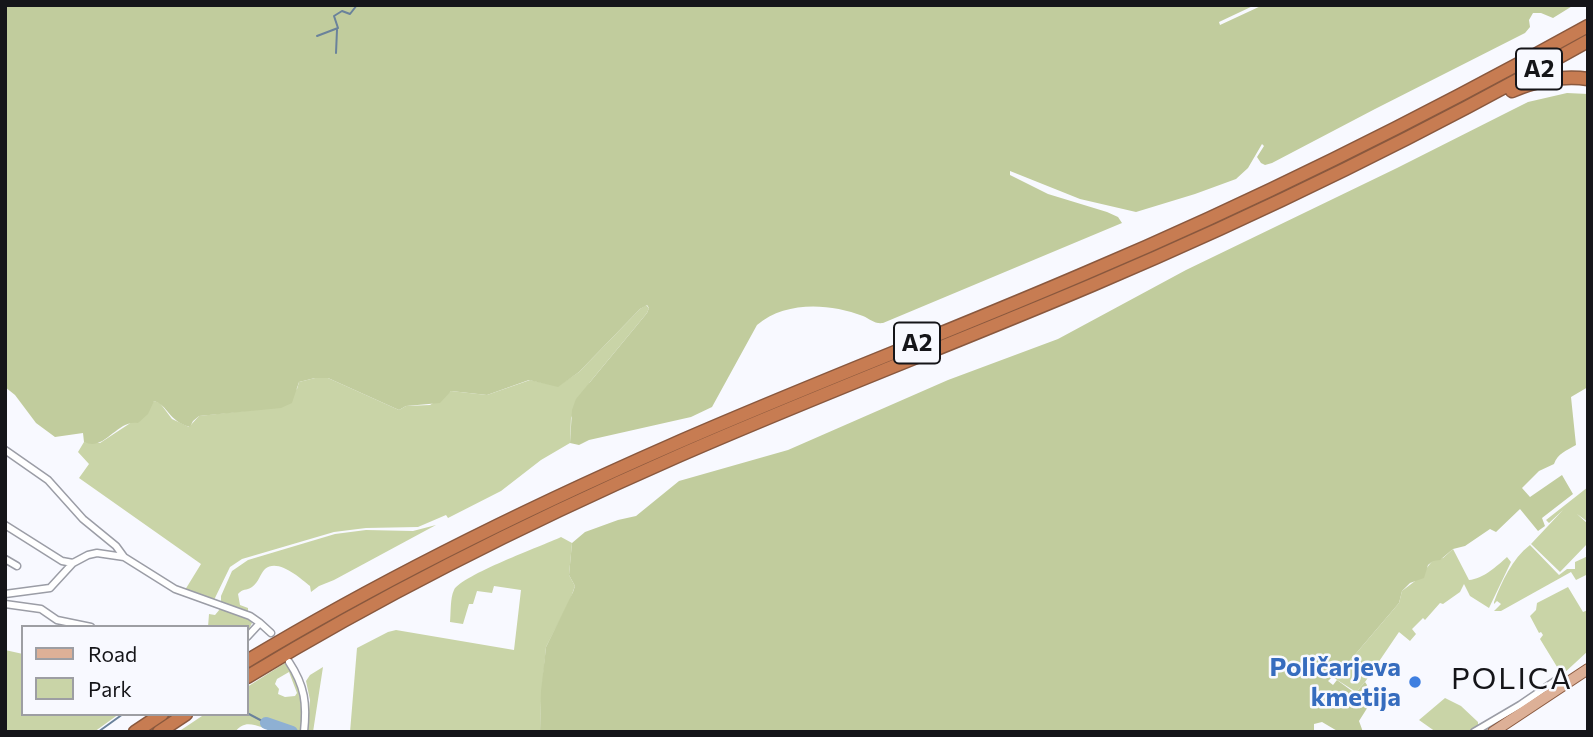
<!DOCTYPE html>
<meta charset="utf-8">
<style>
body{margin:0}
#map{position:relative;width:1593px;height:737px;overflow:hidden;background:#f8f9ff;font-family:Commissioner,sans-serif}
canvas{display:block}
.frame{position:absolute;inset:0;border:7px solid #151519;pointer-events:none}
.legend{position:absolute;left:21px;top:625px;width:228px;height:91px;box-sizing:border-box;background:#f8f9ff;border:2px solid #9d9ea3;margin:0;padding:9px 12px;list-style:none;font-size:21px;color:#151519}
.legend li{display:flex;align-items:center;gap:14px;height:35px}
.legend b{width:35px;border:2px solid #9d9ea3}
</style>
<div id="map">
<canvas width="1593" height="737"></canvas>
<div class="frame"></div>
<ul class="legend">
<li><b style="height:9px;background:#ddb097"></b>Road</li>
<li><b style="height:19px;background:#c9d4a7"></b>Park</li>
</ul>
</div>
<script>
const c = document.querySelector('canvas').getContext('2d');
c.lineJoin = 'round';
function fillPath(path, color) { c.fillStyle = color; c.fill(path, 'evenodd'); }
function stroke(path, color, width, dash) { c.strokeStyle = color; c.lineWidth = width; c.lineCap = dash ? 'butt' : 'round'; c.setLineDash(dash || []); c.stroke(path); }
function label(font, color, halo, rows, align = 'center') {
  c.font = font + ' Commissioner,sans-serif'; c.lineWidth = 5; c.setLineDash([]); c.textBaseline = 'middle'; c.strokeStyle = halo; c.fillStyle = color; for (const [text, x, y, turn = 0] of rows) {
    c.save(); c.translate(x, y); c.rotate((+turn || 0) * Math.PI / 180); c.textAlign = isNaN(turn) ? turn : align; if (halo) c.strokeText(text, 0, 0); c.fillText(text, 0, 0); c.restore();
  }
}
fillPath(new Path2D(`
 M646 305 649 308 647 313 590 382 571 418 570 443 541 460 501 491 448 518 446 515 418 527 366 528 334 532 242 559 230 567 214 600 185 590 201 564 79 478 89 464 78 452 84 442 100 443 132 422 154 401 160 403 172 419 189 427 199 416 253 410 297 389 299 382 315 378H328L399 410 406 406 430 405 451 391 487 395 530 380 558 386 579 372 640 309Z
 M1588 487V522L1577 514 1588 524V543L1560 572 1531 544 1563 510 1549 523 1546 520Z
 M436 525 334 580 319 586 311 592 310 586C300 578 278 558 265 569 260 574 259 582 252 587 246 591 243 588 238 594L240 605 248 608V612L221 602V596L232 571 248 560 335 534 366 530 413 531Z
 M561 537 572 543 569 575 575 586 570 600 546 647 541 701 540 732H350L357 648 388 632 396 630 514 650 521 590 494 586 492 593 477 591 473 604H469L463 624 450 622C451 613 450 598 454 590 462 575 542 546 561 537Z
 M1530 545 1559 575 1567 569H1575V562L1588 556V574L1576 580 1571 572 1501 611H1494L1501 604 1497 601 1494 604V602C1502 581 1512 559 1530 545Z
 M1453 549 1469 580C1483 579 1497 566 1507 557L1511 562 1489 608 1470 596 1464 584 1460 592 1443 604 1440 603 1425 620 1423 618 1412 629 1416 634 1410 641 1399 632 1365 682 1356 692 1331 676 1353 657 1399 603 1402 591 1419 578 1433 560 1443 558Z
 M1568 587 1583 612 1588 610V651L1562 675 1540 639 1543 635 1541 632 1539 633 1530 616 1536 610 1537 603Z
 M220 609 250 620 252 623 247 633V627H208L209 614 215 615Z
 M5 650 23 654V714H119L94 732H5Z
 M285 663C300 683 306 707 300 732H292L271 722 264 728C251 724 244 721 235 732H178L205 714H247V687ZM289 672 297 693 295 696 285 697 278 694 279 689 275 684 277 679Z
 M323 667 313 732H307L310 700 306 681 310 675Z
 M1445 698 1461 706 1478 722V727L1472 732H1436L1419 720Z`), '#c9d4a7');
fillPath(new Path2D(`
 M5 5H1255L1219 22 1220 25 1263 5H1574L1553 18 1541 13H1533L1529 20 1530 27 1525 33 1375 109 1272 163 1265 165 1261 163 1257 157 1264 146 1262 144 1248 168 1236 179 1195 194 1136 212 1080 199 1010 171V175L1048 194 1107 212 1118 217 1122 223 883 323C874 324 870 319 863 316 829 303 785 301 757 325L712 407 691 417 589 440 579 445 570 443 572 410 576 399 647 313 649 308 647 305 640 309 579 372 558 387 529 380 487 395 451 391 440 403 406 406 399 410 328 378H315L299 382 292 403 281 408 199 416 193 421 190 427C168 421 168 405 154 401L148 414 138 423C117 419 105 452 84 442L83 433 55 437 36 423 15 395 5 387Z
 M1567 93 1588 94V387L1571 397 1576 445C1566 451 1558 453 1554 464L1539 471 1522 488 1530 497 1562 475 1573 494 1542 518 1545 526 1538 531 1520 509 1496 532 1490 529 1465 546 1453 549 1440 560 1433 561 1428 565 1424 578 1410 583 1402 591 1399 603 1353 657 1328 681 1333 685 1337 680 1352 691 1358 690 1365 682 1367 685 1363 695 1371 702 1359 721 1363 732H1339L1322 722 1314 724V732H540L541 691 546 647 573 592 575 586 569 575 572 543 585 532 618 520 636 516 679 481 788 450 948 380 1058 339 1186 270 1397 168 1514 109 1528 102Z`), '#c1cc9d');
stroke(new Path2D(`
 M317 36 338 28 334 16 342 11 350 14 357 5
 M336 53 337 30
 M247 713 266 723
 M98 732 123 714`), '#6a829b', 2);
stroke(new Path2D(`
 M266 723 292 732`), '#8eb0d3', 12);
const street = new Path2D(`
 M5 450 48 480 83 519 116 546 124 557
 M5 525 62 561 73 563
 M5 559 17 566
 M5 594 50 588 73 563 88 555 97 553 124 557 175 589 250 616 260 623 271 633
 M5 604 41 609 57 620 91 627
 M247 637 260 623
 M289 662C305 686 307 704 304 732
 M1474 732 1520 705 1561 677`);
const primary = new Path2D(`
 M1493 732 1588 669`);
const highway = new Path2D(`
 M1512 91C1534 81 1563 75 1588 79
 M247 661C383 579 526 509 672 445 809 385 949 332 1086 273 1258 200 1424 117 1588 26
 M247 677C385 593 530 521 678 456 815 396 955 343 1092 285 1262 213 1427 132 1588 41
 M135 732 162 714
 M159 732 186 714`);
stroke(street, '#9b9da6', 9);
stroke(primary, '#89583e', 12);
stroke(highway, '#89583e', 15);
stroke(street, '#fff', 6);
stroke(primary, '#ddb097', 10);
stroke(highway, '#c77c52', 12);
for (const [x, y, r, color] of [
 [1415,682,7,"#3f7fe0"]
]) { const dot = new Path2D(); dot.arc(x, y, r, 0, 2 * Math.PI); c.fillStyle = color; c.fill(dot); stroke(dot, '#f8f9ff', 2.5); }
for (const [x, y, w] of [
 [1539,69,46],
 [917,343,46]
]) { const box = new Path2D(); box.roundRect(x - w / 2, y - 20.5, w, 41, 5); c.fillStyle = '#f8f9ff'; c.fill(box); stroke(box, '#151519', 2); }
label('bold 24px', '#151519', null, [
 ["A2",1539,69],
 ["A2",917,343]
]);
label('bold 26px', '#366cbe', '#f8f9ff', [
 ["Poličarjeva",1401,667],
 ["kmetija",1401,697]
], 'right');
c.letterSpacing = '2px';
label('30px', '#151519', '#f8f9ff', [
 ["POLICA",1512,679]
]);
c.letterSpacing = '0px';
</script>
